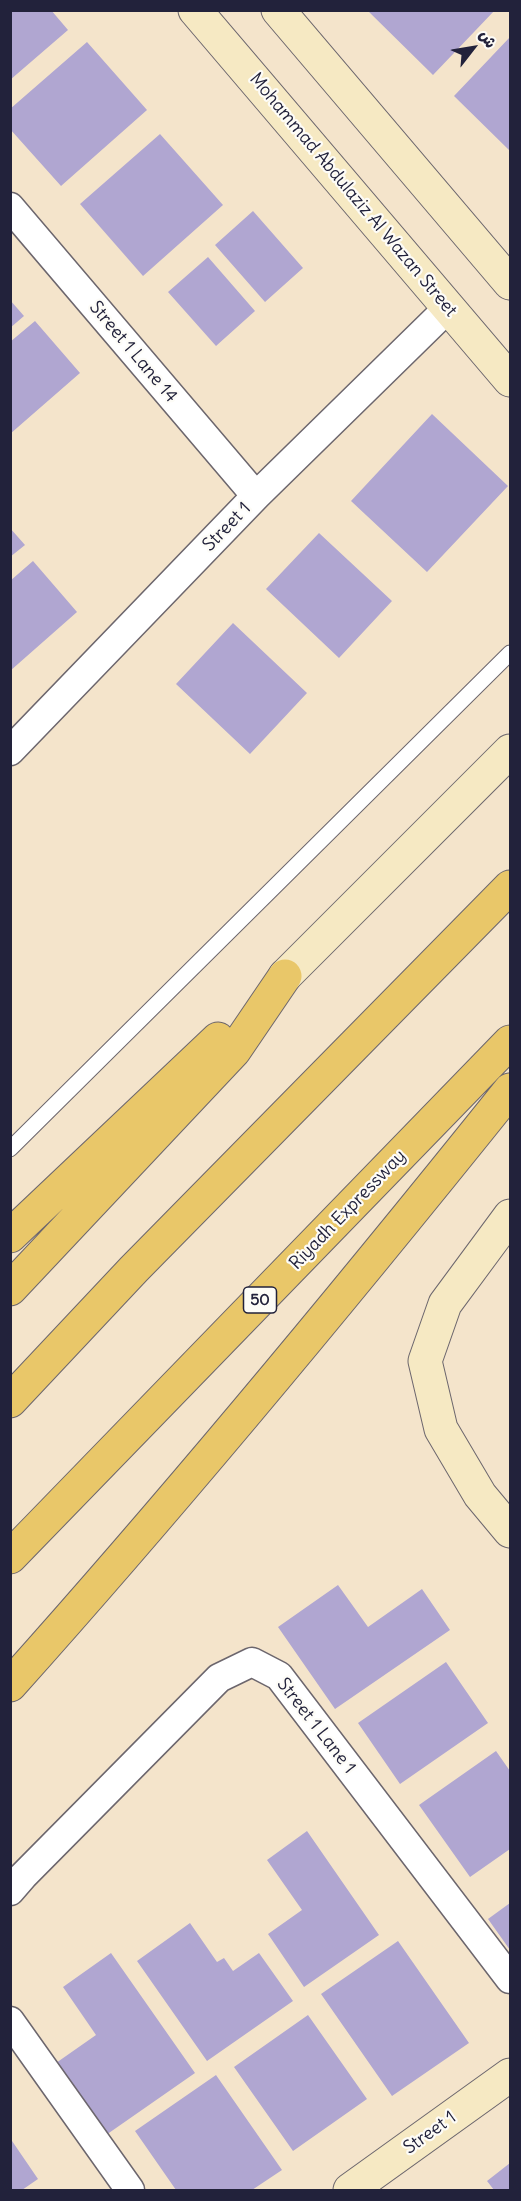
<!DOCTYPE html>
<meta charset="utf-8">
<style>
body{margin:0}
#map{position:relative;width:521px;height:2201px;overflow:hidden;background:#f4e4cb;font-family:Delius,"Playpen Sans Arabic",sans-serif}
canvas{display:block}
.frame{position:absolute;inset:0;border:12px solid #22223b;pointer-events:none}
.north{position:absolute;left:443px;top:18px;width:60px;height:60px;-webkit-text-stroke:4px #fdfcf7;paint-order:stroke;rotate:59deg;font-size:16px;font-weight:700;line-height:24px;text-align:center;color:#22223b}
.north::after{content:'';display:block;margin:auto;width:21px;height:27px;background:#22223b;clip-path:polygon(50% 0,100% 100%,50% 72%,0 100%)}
</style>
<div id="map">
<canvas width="521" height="2201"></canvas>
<div class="frame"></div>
<div class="north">ش</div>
</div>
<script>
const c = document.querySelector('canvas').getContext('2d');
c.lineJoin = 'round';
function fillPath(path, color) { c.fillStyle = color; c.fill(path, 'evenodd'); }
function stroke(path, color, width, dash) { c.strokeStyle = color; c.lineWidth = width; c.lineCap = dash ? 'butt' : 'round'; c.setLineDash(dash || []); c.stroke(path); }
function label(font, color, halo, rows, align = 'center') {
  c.font = font + ' Delius,sans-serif'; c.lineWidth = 4.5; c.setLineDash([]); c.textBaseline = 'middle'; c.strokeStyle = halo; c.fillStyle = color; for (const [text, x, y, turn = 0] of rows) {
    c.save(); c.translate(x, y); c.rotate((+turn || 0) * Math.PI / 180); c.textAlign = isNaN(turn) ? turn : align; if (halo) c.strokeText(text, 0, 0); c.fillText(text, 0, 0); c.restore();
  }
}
fillPath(new Path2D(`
 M10 10H51L68 30 10 80Z
 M367 10H495L433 75Z
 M510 37V151L454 96Z
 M87 42 147 110 61 186 10 129V109Z
 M160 134 223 205 143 276 80 204Z
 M253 211 303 268 265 302 215 245Z
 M208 257 255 311 216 346 168 292Z
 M10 300 24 316 10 328Z
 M35 321 80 373 10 434V342Z
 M432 414 508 486 427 572 351 501Z
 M10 528 25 545 10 557Z
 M319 533 392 601 339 658 266 589Z
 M33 561 77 612 10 671V581Z
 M233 623 307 693 250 754 176 684Z
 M338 1585 368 1627 422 1589 450 1630 335 1709 278 1627Z
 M446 1662 488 1723 400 1784 358 1723Z
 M496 1751 510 1771V1849L470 1877 419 1805Z
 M307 1831 379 1935 304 1987 268 1934 302 1910 267 1860Z
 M510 1903V1950L488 1919Z
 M190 1923 217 1962 224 1958 233 1971 259 1953 293 2001 207 2061 137 1961Z
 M398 1941 469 2043 392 2096 321 1994Z
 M111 1953 195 2073 106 2135 56 2063 96 2035 63 1987Z
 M308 2015 367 2099 293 2151 234 2067Z
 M216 2075 282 2170 252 2190H176L135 2131Z
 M10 2138 38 2179 22 2190H10Z
 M510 2163V2190H494L487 2181Z`), '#b0a6d1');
const lane = new Path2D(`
 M10 1149 510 653`);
const street = new Path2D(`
 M10 207 256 496
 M10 751 256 496 448 308
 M10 1891 23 1876 219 1678 252 1662 279 1676 510 1979
 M10 2021 130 2190`);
const secondary = new Path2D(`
 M195 10 510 380
 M278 10 510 283
 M285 976 510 751
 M510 1216 445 1304 425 1361 441 1429 480 1495 510 1531
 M350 2190 510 2075`);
const highway = new Path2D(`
 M10 1236 218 1039
 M10 1289 234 1051 285 976
 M10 1401 134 1269 510 887
 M10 1557 510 1042
 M10 1685C183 1492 348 1292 510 1090`);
stroke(lane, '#6c666d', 17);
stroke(street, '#6c666d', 31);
stroke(secondary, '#6c666d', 35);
stroke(highway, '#6c666d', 35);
stroke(lane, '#fff', 15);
stroke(street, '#fff', 28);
stroke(secondary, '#f6e9c3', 33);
stroke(highway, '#e9c769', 33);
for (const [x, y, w] of [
 [260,1300,33]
]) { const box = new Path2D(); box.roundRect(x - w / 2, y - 13, w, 26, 4.5); c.fillStyle = '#fdfcf7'; c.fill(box); stroke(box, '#22223b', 1.5); }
label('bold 16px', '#22223b', null, [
 ["50",260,1300]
]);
label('18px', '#22223b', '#fdfcf7', [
 ["Mohammad Abdulaziz Al Wazan Street",353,195,50],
 ["Street 1 Lane 14",133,352,50],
 ["Street 1",227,527,-46],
 ["Riyadh Expressway",348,1210,-46],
 ["Street 1 Lane 1",316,1726,52],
 ["Street 1",430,2133,-36]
]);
</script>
